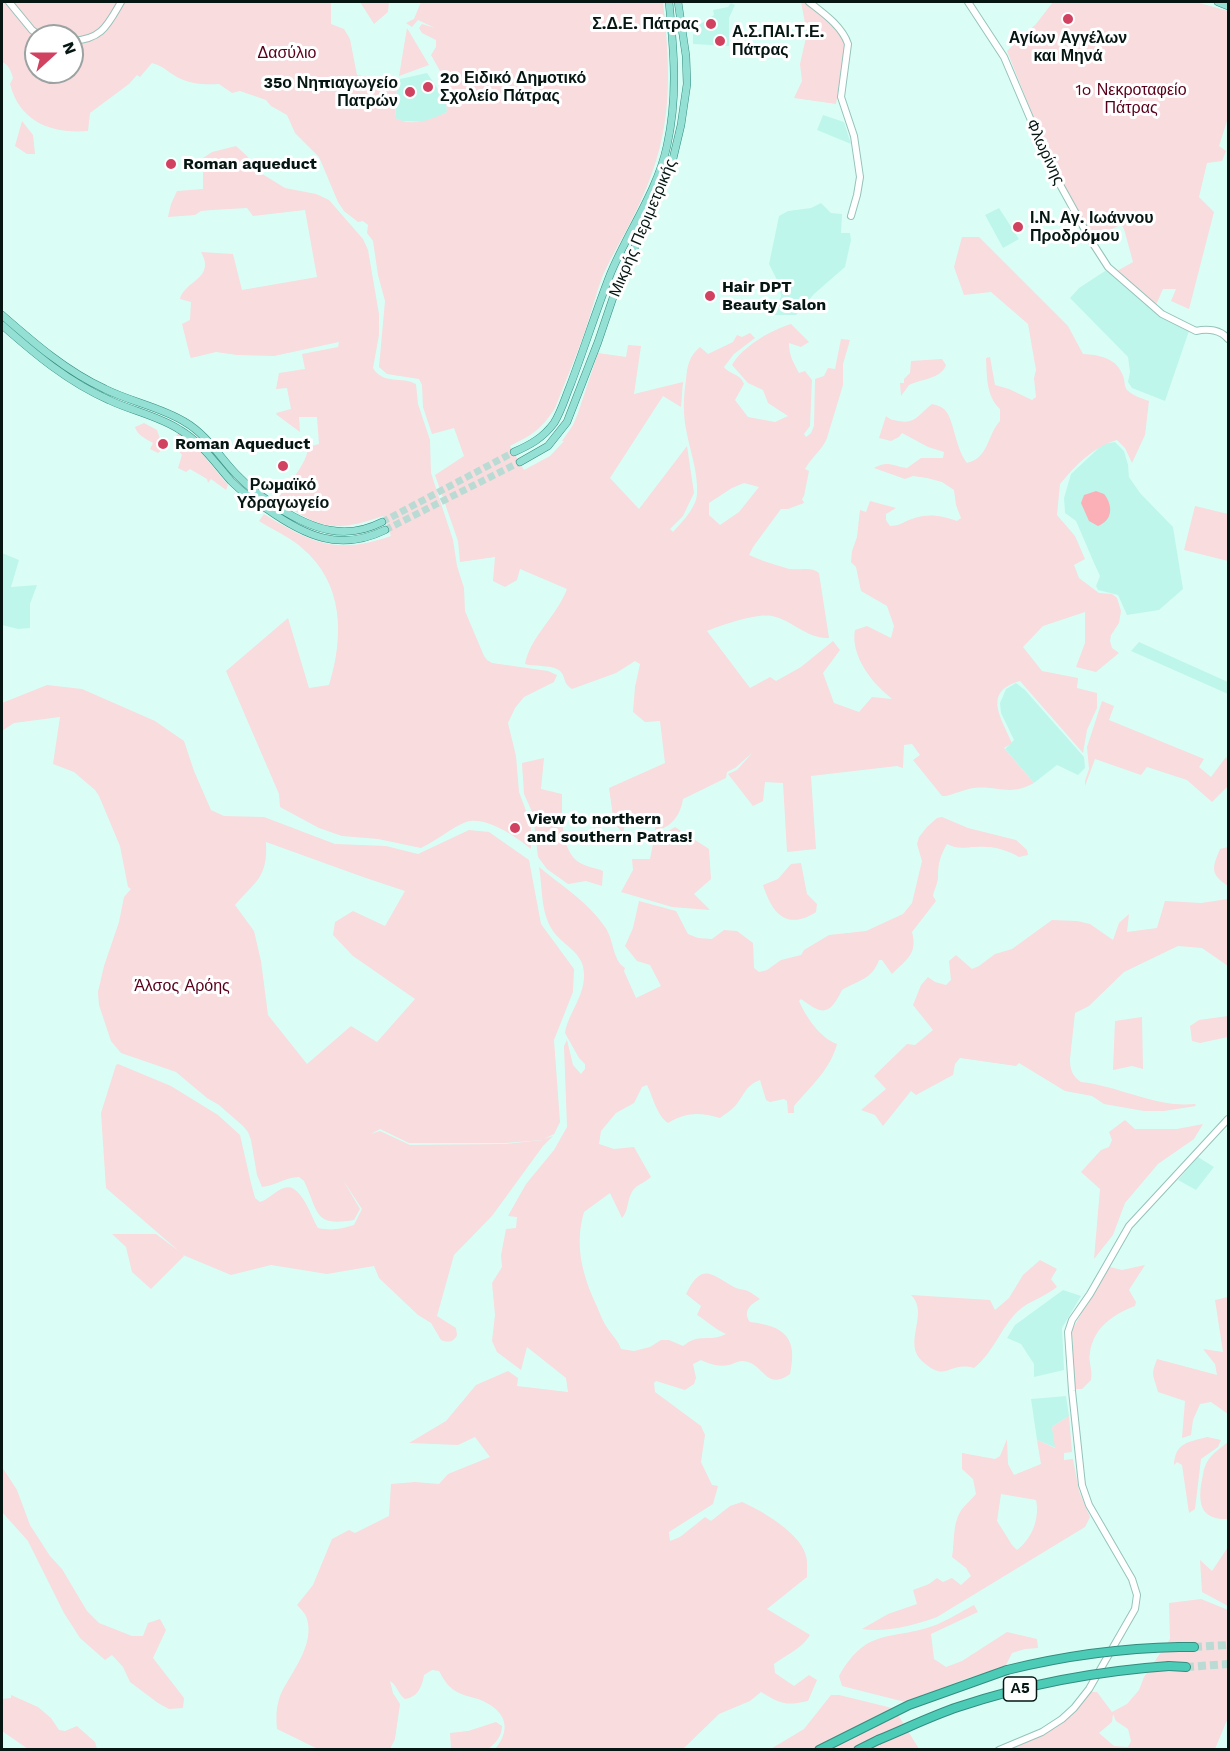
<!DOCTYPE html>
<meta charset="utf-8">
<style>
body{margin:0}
#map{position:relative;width:1230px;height:1751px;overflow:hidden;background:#dafef6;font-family:"Work Sans",sans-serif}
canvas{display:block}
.frame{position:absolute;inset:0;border:3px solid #051613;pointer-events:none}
.north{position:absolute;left:24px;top:24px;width:60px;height:60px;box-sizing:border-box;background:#fff;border:2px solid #9ba2a1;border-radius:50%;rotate:69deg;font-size:16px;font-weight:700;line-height:24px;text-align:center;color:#051613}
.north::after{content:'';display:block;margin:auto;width:21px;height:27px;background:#d14160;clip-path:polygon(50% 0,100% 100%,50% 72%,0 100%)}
</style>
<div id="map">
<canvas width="1230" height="1751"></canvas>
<div class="frame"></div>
<div class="north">N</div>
</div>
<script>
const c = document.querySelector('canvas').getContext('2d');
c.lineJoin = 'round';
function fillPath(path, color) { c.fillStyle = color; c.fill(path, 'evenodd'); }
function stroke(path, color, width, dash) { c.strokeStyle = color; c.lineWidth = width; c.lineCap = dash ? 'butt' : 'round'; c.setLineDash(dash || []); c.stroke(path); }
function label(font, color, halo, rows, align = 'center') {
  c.font = font + ' "Work Sans",sans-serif'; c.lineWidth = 6; c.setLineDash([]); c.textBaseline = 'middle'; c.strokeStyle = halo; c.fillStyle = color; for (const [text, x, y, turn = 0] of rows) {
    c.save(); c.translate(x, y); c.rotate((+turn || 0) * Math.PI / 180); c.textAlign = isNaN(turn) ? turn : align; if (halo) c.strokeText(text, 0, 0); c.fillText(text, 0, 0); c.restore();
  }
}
fillPath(new Path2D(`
 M731 3 735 5 729 18V46L693 44V35L699 25 714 15 713 10 728 7Z
 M427 73 446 101 447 112 427 122 401 121 395 118 397 84 400 79Z
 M823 115 844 122 851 144 817 130Z
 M821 203 831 213 842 214 841 233H850L851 240 845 267 814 294 796 315H774L773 311 781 297 780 286 769 264 779 216 788 211 811 208Z
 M999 208 1019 239 1003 248 985 215Z
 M1108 269 1150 308 1189 331 1165 401 1132 388 1128 382 1130 372 1128 357 1070 298 1079 288Z
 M1115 442 1124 451 1128 465 1129 477 1140 493 1173 527 1183 589 1159 610 1127 615 1118 595 1098 590 1096 586 1100 576 1094 563 1076 521 1065 513 1064 498 1071 474 1103 444Z
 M2 553 19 560 11 587 37 585 30 604V628L18 629 2 625Z
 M1139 642 1228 682V694L1131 651Z
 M1016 683 1025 690 1084 757 1085 768 1078 775 1057 765 1034 783 1005 749 1014 740 1001 713 1000 703 1006 689Z
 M1198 1157 1214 1167 1196 1190 1178 1180Z
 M1063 1290 1081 1296 1062 1328 1064 1370 1034 1377V1364L1021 1344 1007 1338 1015 1325Z
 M1066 1396 1069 1416 1052 1427 1056 1448 1037 1440 1031 1399Z`), '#bff6eb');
fillPath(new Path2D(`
 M2 2H331V24L344 29 350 39 357 75 389 79 397 84 395 118C412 127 431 120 447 112L446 101 449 87 431 55 436 47V40L422 33 419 28 422 24 435 28 418 20 412 27 406 23 414 19 421 2H663C671 74 673 130 642 198 631 224 615 249 603 275 596 293 591 313 585 331 576 357 565 382 555 408 541 430 532 435 510 446L524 470 550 456 564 441H562L573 425 578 413 598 353 626 357 628 345 641 346 634 394 683 382 681 407 663 396 610 478 639 509 687 446 694 493 683 516 670 529 673 532C682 522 697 507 697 493 698 473 691 454 687 434 683 416 683 399 686 380 687 366 689 356 700 347L708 354 733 342 737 335 742 337 750 333 755 338 734 354 724 367C730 375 740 373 744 384L735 400 748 417 775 422 788 416 768 403 763 390 748 383 732 365C742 347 771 330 791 324L809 342 801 347 789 343C789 355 793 362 799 373L805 371 812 380 810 426 804 434 806 437 811 433 814 426 815 379 824 376 828 368 835 369 841 339 850 340 843 364V385L827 438C823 449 811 458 805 469L809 471 804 496 802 499 804 503 788 509H781L753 547 749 555C762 561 773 564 786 568 797 572 810 565 819 573L829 638C807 639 792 620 772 616 756 613 722 625 707 631L750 688 770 677 776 681 801 667 833 641 840 650 823 673 834 703 859 712 872 697 892 699C888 695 882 691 878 686 865 673 851 650 855 630L867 626 891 638 894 626 887 606 861 591 856 567 851 562 852 551 857 537 860 510 866 512 870 501 896 508 886 514V520L890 526C898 526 902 523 909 520 927 513 939 515 957 521L961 518 956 505 954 490 942 482 927 478 913 476 905 479 874 468C887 460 893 466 907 468L921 458H943L944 452 928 447 902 433 899 437 891 441 879 438 886 416C890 420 893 420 899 421 915 425 920 413 932 404 936 405 941 406 945 410 954 419 955 448 967 463 989 458 987 435 1000 421V409C986 396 987 376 986 358L990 357 995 385 1009 389 1032 400 1036 397 1034 378 1036 370 1028 324 991 292 964 295 954 267 962 237H979L1068 326 1083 354C1100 355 1117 358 1123 376 1125 380 1124 386 1127 390 1133 396 1141 398 1149 401L1145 435 1132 463 1125 448 1117 440C1093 447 1076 465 1060 484L1057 515 1075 536 1085 559 1074 565 1079 578 1099 593 1112 594 1117 598 1121 611 1119 623 1111 635 1110 641 1112 648 1119 653 1096 672 1076 667 1085 643V612L1043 626 1023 647 1042 671 1078 678 1077 688 1097 693V708L1087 730 1083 753 1020 681C982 692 1001 717 1012 743L1004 748 1034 783C1009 797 998 785 974 788 965 789 955 794 946 796H942L913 760 920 755 912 744 904 745 903 768 897 766 811 776 816 849 787 852 783 783 765 782 763 801 753 806 728 774 737 770 752 753 735 768 727 772 726 778 683 799C681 814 671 829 655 830L656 822 626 821 623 833 614 823 609 788 665 763 660 721 645 722 633 712 635 687 640 664 635 661 616 673 572 689C563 684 566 678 561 672 554 664 535 667 525 664 530 637 557 616 567 589L520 569 517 580 505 587 493 581 495 557 460 562 458 541 435 475 464 456 454 428 432 434 423 407 422 385 419 379 387 374 379 367 385 301 378 275 373 241 367 233 368 225 363 221 358 222 344 211 338 202 319 157 295 133 287 115 271 106 266 100 240 91 232 93 219 84C204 85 190 84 177 77 166 71 165 67 152 63L140 77 137 75 129 84 90 113 88 131C51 134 20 122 10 84L13 78C11 71 9 65 2 62ZM36 36H72V72H36ZM744 483 759 487 739 512 720 525 709 515V503L732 488Z
 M360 2H389L388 12 374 24Z
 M801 2C819 2 835 26 846 38L836 104 794 98 802 81 800 64 807 33Z
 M1053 2H1196L1228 11V118L1219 146 1226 151 1222 161 1207 163 1199 197 1214 212 1189 309 1171 301 1176 289H1163L1156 305 1117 271 1133 262 1124 229 1122 226H1118L1094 238 1053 166 1007 51 1036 24Z
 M407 28 429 65 399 76Z
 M22 121 33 135 35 154H27L15 146Z
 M236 146 247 156 259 172 285 188 316 194 329 200 363 239 368 250 379 314V335L373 368C383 385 402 376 416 384L418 404 430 440 431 473 453 540 457 566 464 588 465 611 484 656 487 660 492 663 548 671 557 675 554 682 524 697 515 708 508 723 516 756 519 792 531 824V849C517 837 485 815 466 822 451 828 436 841 421 848L378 839 342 836 319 828 280 807 279 794 226 671 288 618 309 688 329 685C344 637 344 583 302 548 290 537 273 530 259 521L264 514C311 543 336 555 391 536L383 516C335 533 319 529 277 499 286 487 308 463 308 447L319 444 317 417H299L300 432 277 415 276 413 291 409 287 388 276 389 279 373 305 369 302 354 338 347 339 342 274 356 237 355 216 352 191 358 190 356 182 324 190 320 191 302 180 299C185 280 216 279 201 252L233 254 242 290 317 277 305 210 253 216 247 208 212 210 201 211 195 215 168 217 171 204 177 191 203 189V158L212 152Z
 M942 359 946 365C941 379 921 379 909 385L901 396 900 383H904V379L910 373 911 361Z
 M144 423 157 430 160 439 163 440V444L160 445 164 448 158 453 150 449 153 443C146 439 137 435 135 427Z
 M178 433 199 450 228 485 226 490 211 479 208 483 207 479 190 469 186 472 178 468 182 455 173 444Z
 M1195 506 1228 514V561L1184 550Z
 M47 685 82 689 155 721 184 741 194 771 211 810 224 816 264 817 335 844 386 846 418 854 469 830 489 832 529 860 541 924 574 969 573 992 554 1040 560 1122 554 1134 544 1139 553 1136 543 1146 492 1216 454 1255 437 1316 456 1328 457 1335C454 1342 448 1343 441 1340L431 1323 418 1315 379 1278 374 1266 327 1274 271 1265 231 1275 183 1255 184 1256 151 1289 132 1272 126 1247 112 1234H156L180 1252 106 1188 101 1113 116 1065 118 1064 171 1086 218 1115 240 1135 251 1183 255 1198 260 1202C269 1199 275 1191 284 1188 301 1182 311 1217 318 1228 332 1231 341 1229 354 1225L362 1209 343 1180 360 1209 354 1220C313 1227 319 1212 304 1181L299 1177C285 1177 275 1186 262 1187L257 1175 251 1140 248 1132 243 1126 219 1105 207 1098 176 1072 121 1053 111 1041 99 1005 98 992 104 966 119 922 124 897 131 889 128 887 120 846 99 796 95 790 74 772 53 764 60 717 14 723 2 731V703ZM266 842 363 877 405 891 385 926 353 911 335 922 333 935 353 956 415 999 377 1042 351 1026 307 1064 268 1015 261 961 254 931 235 905C256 881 268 877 266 842ZM380 1129 409 1143H505L543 1140 505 1144 410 1145 380 1131 371 1134Z
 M1102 701 1114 706 1109 720 1204 759 1199 767 1211 777 1226 757 1228 761V786L1212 802 1187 780 1147 767 1141 775 1095 759 1085 786V781L1089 769 1087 747Z
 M544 758 541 789 562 794C562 815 560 851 580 863 587 867 596 868 603 871L602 886 586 881 568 884 547 869 538 857 533 814 524 794 522 763Z
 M942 817 968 828 1016 840 1027 850 1028 855 1019 857C1006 849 991 846 976 847 965 847 958 850 947 844 940 856 938 864 938 877 938 883 934 890 933 896L936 901 912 932C918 954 906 960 892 974L882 960H879C872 980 858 980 842 990 829 1016 823 1015 801 999L799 1001C806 1017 820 1038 837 1044 830 1070 811 1086 794 1106V1113H788L787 1101 784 1099 770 1102 766 1100 760 1080C745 1086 745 1094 736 1105 732 1110 725 1114 720 1118 699 1112 686 1112 668 1123 657 1116 653 1097 647 1085L642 1087 634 1103 616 1113 601 1131 599 1144 614 1149 634 1147 651 1177C645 1183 634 1185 631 1194 627 1202 628 1212 622 1218L610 1193 584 1212C575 1243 581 1270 594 1300 598 1308 601 1318 606 1326 611 1334 618 1340 621 1349L634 1351 650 1347 661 1340H669L683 1346C700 1332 708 1343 726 1334 715 1329 708 1322 697 1315L701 1306 686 1294C702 1262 711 1274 734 1287 739 1290 744 1289 748 1291 752 1293 756 1296 760 1299 751 1304 742 1311 750 1322 785 1326 798 1338 790 1374 764 1392 765 1362 742 1361 738 1361 733 1364 729 1365 718 1367 710 1364 701 1360L693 1364 696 1378 694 1384 685 1390 656 1381 654 1383 655 1392 701 1426 705 1435 701 1462 712 1485 718 1486 713 1504 669 1532 670 1541 680 1537 705 1517 711 1521 730 1506 742 1502C761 1510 799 1533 805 1553 808 1560 807 1569 807 1577L767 1609 810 1635C803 1648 786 1655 774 1664L775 1673 794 1686 809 1675 817 1680 808 1701C785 1706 781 1704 761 1692L750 1701 719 1714 683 1749H495C511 1730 507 1712 483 1701 472 1696 458 1696 449 1686 445 1682 442 1676 439 1671L432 1670 424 1675C422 1687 418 1697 405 1699 398 1694 397 1685 390 1681L393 1693 400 1704 395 1739 390 1749H318L277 1729C276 1718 276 1707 280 1696 290 1673 317 1644 306 1616 304 1612 300 1608 297 1605L313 1585 332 1539 349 1530 355 1533 389 1516 391 1484 415 1482 439 1484 448 1474 490 1457 475 1437 458 1445 409 1443 446 1421 476 1385 508 1371 518 1378 517 1386 568 1392 566 1378 527 1347 521 1370 497 1352 492 1341 495 1315 492 1283 502 1267 501 1255 506 1229 516 1228 517 1217 508 1216 526 1184 554 1150 567 1127 564 1046 567 1040 573 1065 581 1074 585 1069V1064L579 1058 565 1033C568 1014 584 997 584 976 585 955 568 948 556 935 540 916 543 890 539 867 562 886 588 902 605 927 614 939 612 960 625 968L624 971 636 998 661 986 650 965 637 961 625 946 633 928 639 901 676 911 688 934 698 938 712 939 724 930 737 931 753 943 754 968 759 972 767 970 781 960 801 955 804 950 829 935 866 931 903 914 912 903 922 861 917 844 919 837 927 827 937 818Z
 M675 827 709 849 711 879 694 894 710 910 672 907 621 892 633 870 632 859H650L655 834 667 832Z
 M1228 847V886C1210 874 1212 868 1220 849Z
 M801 863 807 894 817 904 816 912C786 931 772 913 763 885L778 879 791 864Z
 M1228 899V966L1202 948 1178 946 1124 972 1089 1006 1075 1013 1070 1059C1070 1069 1072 1076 1081 1082 1119 1086 1156 1108 1195 1104L1196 1106 1164 1111H1144L1104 1104 1092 1096 1065 1091 1019 1063 1016 1066 960 1058 955 1064 953 1075 916 1095 911 1091 883 1126 875 1115 861 1110 886 1089 874 1076 907 1044 915 1045 933 1030 913 1005 921 985 928 977 935 982 946 985 951 980 949 961 956 955 972 969 979 966 995 954 1012 949 1052 920 1077 921 1090 924 1113 940 1119 923 1129 914 1127 932 1157 928 1165 901 1201 903Z
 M1228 1016V1037L1200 1043 1192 1041 1190 1026 1199 1020Z
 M1142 1017 1143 1069 1132 1066 1113 1070 1115 1021Z
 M1125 1120 1135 1129H1177L1203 1124 1194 1139 1158 1164 1125 1203 1113 1235 1094 1259 1100 1189 1081 1172 1101 1150 1109 1147 1112 1140 1109 1132Z
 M1040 1260 1057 1269 1051 1279 1057 1287C1045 1297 1028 1301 1017 1312 1000 1329 994 1352 974 1368 948 1361 947 1384 922 1361 902 1343 930 1313 911 1295L990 1300 995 1310 1009 1298 1023 1275Z
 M1145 1265 1129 1290 1136 1302 1135 1306C1114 1314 1094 1327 1090 1352 1088 1361 1093 1371 1091 1380L1082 1389H1075L1072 1330 1105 1272 1110 1267 1122 1270Z
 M1228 1297V1414L1211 1402 1200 1404 1193 1420 1191 1435 1182 1438 1185 1401 1158 1392C1154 1375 1150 1377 1157 1359L1217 1375 1215 1364 1203 1349 1223 1352 1215 1300Z
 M1069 1416 1072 1452 1064 1453V1460L1073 1459 1079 1491 1090 1517 1085 1527 937 1617C916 1625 884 1633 862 1629L888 1614 917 1604 913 1590 929 1584 937 1578 943 1582 952 1578 961 1585 971 1576 966 1568 952 1557C955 1541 952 1523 962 1509 966 1504 972 1499 976 1494L973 1479 962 1469V1453L995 1459 1000 1456 1007 1439 1008 1464 1014 1475 1041 1464 1037 1440 1055 1448 1052 1427ZM1001 1494 1036 1500C1040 1518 1032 1539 1017 1550L1012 1545 997 1521Z
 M1207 1437 1221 1440 1218 1447 1201 1459 1195 1509 1189 1513 1182 1465 1177 1462 1174 1465C1175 1443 1188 1442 1207 1437Z
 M1228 1442V1519C1204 1520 1198 1508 1201 1485 1203 1477 1203 1469 1207 1462 1212 1453 1221 1448 1228 1442Z
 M2 1467 17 1490 30 1525 50 1556 62 1569 87 1611 99 1623 132 1636H143L148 1623 160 1619 166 1630 153 1658 184 1698 183 1708 169 1709 158 1703 130 1682 123 1667 112 1655 105 1660 80 1638 64 1613 28 1541 2 1512Z
 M1228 1547V1606L1202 1592 1200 1560 1212 1571Z
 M1201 1599 1228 1610V1718L1215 1749 1003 1750 1042 1734 1089 1692H1097L1112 1712 1127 1704 1139 1690 1144 1677 1170 1639 1169 1603ZM1113 1714 1116 1721 1128 1729 1131 1741 1128 1747 1114 1746 1099 1733 1112 1722Z
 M974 1605 978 1612 931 1634 934 1659 946 1667 962 1661 1007 1632 1037 1639 1038 1648 1025 1649 1012 1653 1006 1665 999 1669 968 1678 905 1702 842 1686 839 1676C867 1627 889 1641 933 1626 947 1621 960 1612 974 1605Z
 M11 1695 38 1707 51 1718 59 1730 65 1731 77 1726 95 1742 97 1749H28L2 1731V1699L11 1698Z
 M831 1695H839L892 1708 897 1713 919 1749 769 1750 804 1729Z
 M496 1722 502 1726C502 1736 496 1743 488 1749H451L450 1733 468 1731Z`), '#f8dcde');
fillPath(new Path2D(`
 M1096 491 1104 494C1113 505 1113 520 1098 526L1089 521 1081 503 1084 495Z`), '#fbafb7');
stroke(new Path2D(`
 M382 522 514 452
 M385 530 520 462`), '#badbd4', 7, [7, 3.5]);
stroke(new Path2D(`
 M1194 1647 1228 1645
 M1186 1667 1228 1664`), '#badbd4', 8, [8, 4]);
const secondary = new Path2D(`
 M9 2 32 30 40 36
 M809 2C823 13 842 26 848 44L841 97 854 136 860 177 857 195 851 216
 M968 2 1004 57 1053 172 1090 239 1108 267 1162 314 1196 331C1208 328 1221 330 1228 339
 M72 41C102 39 107 26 121 2
 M999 1750 1042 1732 1062 1719 1074 1708 1089 1689 1135 1609 1137 1595 1132 1579 1089 1505 1082 1485 1072 1391 1068 1332 1072 1320 1090 1294 1129 1226 1228 1119`);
const primary = new Path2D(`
 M1218 2 1228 6
 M2 315C34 343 66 371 105 389 131 402 161 407 185 422 207 435 219 456 236 474 249 488 264 498 279 508 312 529 345 541 382 522
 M2 325C35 354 68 382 109 400 132 411 159 416 180 430 202 443 215 463 231 481 242 492 254 501 267 509 305 536 340 552 385 530
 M514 452C530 445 543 438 554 423 561 412 565 398 570 386 584 349 596 311 610 275 628 231 657 192 667 146 678 96 674 52 669 2
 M520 462 548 446 567 422 598 342 620 277 656 204 672 163 681 125 687 84 686 56 678 2`);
const highway = new Path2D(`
 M1179 1647H1194
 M1169 1666 1186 1667
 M819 1750 909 1705 1007 1670
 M858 1750 878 1740`);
stroke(secondary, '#96c2b9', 8);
stroke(primary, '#338c7e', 8);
stroke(highway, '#338c7e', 10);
stroke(secondary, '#fff', 6);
stroke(primary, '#94e0d4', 7);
stroke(highway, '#4ccbb7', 8);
const highwayBridge = new Path2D(`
 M1007 1670C1064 1656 1121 1648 1179 1647
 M878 1740C905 1729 931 1716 958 1707 1027 1684 1097 1671 1169 1666`);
stroke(highwayBridge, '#338c7e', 10, []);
stroke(highwayBridge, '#4ccbb7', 8);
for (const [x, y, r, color] of [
 [1068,19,6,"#d14160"],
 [711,24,6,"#d14160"],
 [720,41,6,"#d14160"],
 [428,87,6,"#d14160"],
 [410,92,6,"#d14160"],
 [171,164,6,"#d14160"],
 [1018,227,6,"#d14160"],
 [710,296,6,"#d14160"],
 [163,444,6,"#d14160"],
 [283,466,6,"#d14160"],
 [515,828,6,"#d14160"]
]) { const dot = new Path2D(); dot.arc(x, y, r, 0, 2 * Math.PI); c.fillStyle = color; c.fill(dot); stroke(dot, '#fff', 2); }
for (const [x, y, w] of [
 [1020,1689,33]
]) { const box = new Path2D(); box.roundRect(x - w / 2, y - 12, w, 24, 4.5); c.fillStyle = '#fff'; c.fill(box); stroke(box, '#051613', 1.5); }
label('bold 15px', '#051613', null, [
 ["Α5",1020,1689]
]);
label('bold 16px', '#051613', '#fff', [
 ["Σ.Δ.Ε. Πάτρας",699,24,"right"],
 ["Α.Σ.ΠΑΙ.Τ.Ε.",732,32],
 ["Πάτρας",732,50],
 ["Αγίων Αγγέλων",1068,38,"center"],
 ["και Μηνά",1068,56,"center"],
 ["2ο Ειδικό Δημοτικό",440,78],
 ["Σχολείο Πάτρας",440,96],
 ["35ο Νηπιαγωγείο",398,83,"right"],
 ["Πατρών",398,101,"right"],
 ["Roman aqueduct",183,164],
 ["Ι.Ν. Αγ. Ιωάννου",1030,218],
 ["Προδρόμου",1030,236],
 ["Hair DPT",722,287],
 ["Beauty Salon",722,305],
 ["Roman Aqueduct",175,444],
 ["Ρωμαϊκό",283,485,"center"],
 ["Υδραγωγείο",283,503,"center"],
 ["View to northern",527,819],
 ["and southern Patras!",527,837]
], 'left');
label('16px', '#58001b', '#fff', [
 ["Δασύλιο",287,53],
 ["1o Νεκροταφείο",1131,90],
 ["Πάτρας",1131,108],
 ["Άλσος Αρόης",182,986]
]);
label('16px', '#051613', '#fff', [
 ["Φλωρίνης",1045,152,65],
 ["Μικρής Περιμετρικής",643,228,-67]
]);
</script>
